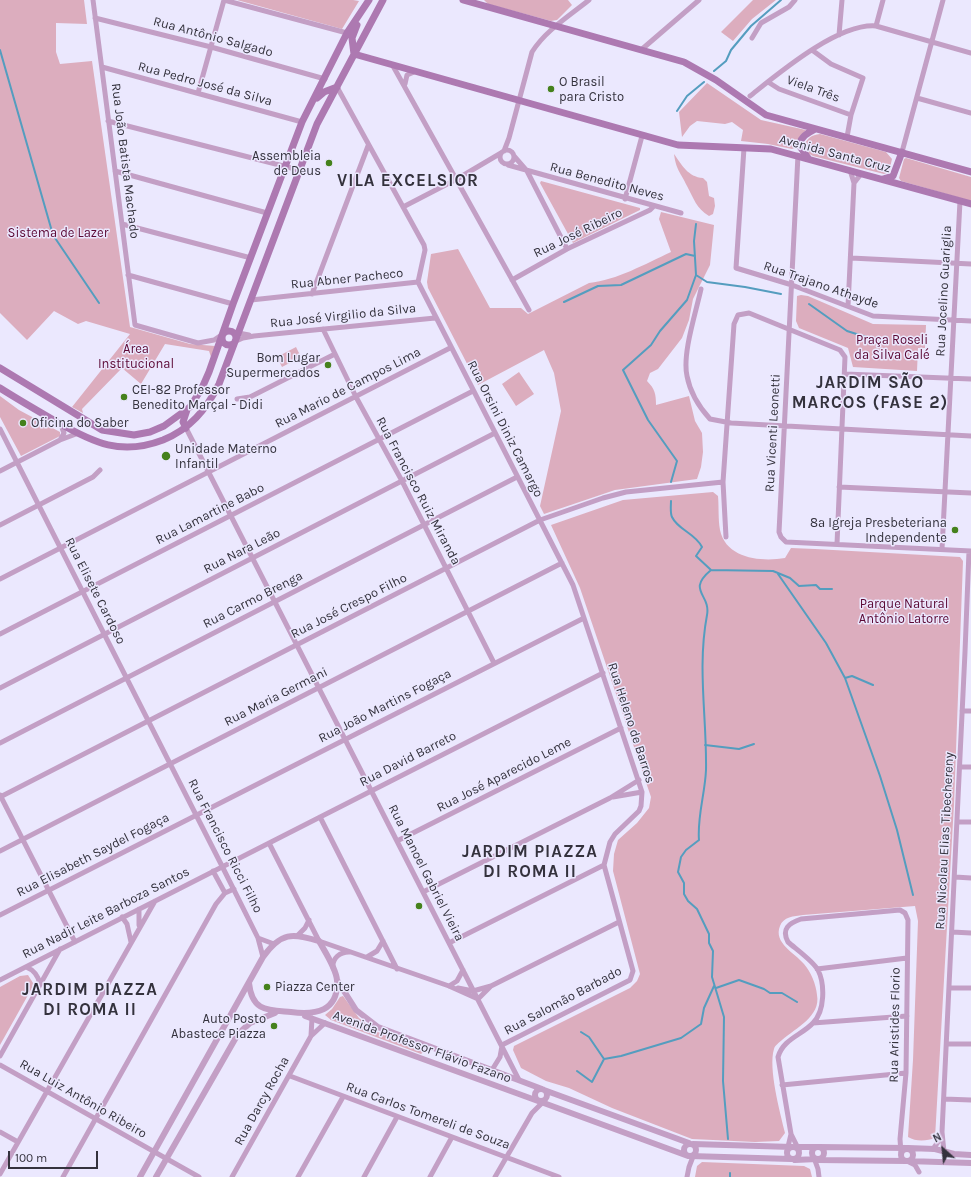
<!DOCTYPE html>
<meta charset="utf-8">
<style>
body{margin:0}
#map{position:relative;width:971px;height:1177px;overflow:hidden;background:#ebe8fe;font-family:Karla,sans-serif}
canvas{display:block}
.north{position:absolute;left:923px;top:1129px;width:40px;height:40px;-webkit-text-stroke:3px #ebe8fe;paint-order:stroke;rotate:333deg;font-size:11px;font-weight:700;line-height:16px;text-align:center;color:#34323d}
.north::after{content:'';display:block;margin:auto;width:14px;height:18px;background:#34323d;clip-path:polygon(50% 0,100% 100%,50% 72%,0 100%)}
.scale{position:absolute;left:8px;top:1151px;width:90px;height:18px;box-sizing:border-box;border:2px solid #34323d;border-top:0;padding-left:5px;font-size:12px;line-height:14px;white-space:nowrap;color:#34323d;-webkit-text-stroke:3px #ebe8fe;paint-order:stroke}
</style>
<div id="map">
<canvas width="971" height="1177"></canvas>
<div class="north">N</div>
<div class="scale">100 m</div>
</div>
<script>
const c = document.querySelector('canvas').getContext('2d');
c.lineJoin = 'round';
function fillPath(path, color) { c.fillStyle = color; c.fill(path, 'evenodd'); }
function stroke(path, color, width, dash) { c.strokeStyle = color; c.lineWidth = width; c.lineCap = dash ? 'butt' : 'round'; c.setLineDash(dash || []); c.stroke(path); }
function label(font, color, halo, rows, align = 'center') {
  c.font = font + ' Karla,"Noto Sans KR",sans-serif'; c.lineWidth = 3; c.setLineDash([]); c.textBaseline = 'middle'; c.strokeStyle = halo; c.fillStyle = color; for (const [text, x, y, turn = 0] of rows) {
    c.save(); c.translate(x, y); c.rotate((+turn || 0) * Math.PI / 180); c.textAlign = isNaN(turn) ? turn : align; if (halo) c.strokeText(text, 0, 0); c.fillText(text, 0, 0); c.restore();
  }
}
fillPath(new Path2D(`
 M0 0H84L87 24 56 23V52L60 64 92 61 130 327 190 344 215 346 211 357 209 351 165 344 141 384 122 368 82 409 83 413 72 407 130 334 86 321 78 324 54 311 27 340 0 313Z
 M237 0H353L359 1 342 29Z
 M484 0H568L572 5 557 20 551 21 488 4Z
 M753 0H776L752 19 733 41 721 32Z
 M707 83 761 120 806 130 796 141 795 148 792 149 768 144 741 141 743 130 732 122 725 124 697 121 690 126 682 137 679 112Z
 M820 134 886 152 892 159 889 172 884 174 813 156 806 152 804 145C808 138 811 135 820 134Z
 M674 154C682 165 688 177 703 178L707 182 709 196 714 198 715 206 713 214 709 216C696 208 694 199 687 186 681 173 676 170 674 154Z
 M906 158 971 177V201L901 181 899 178 904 159Z
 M541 181 640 208V210L573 243 540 183Z
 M661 212 714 225 710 265 693 299 689 320 682 338 658 369 650 373 647 381C655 389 656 394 656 405L689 396 695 421 702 433 703 452 701 467 697 479 615 490 544 514 540 506 561 411 554 373 544 350 478 385 428 288 427 282 431 254 458 249 490 308H521L528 314 589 283C617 280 645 264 671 252L659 219Z
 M801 295 808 296 873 324 926 325 925 348H918L917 371 853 367 848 348 799 328 796 321 797 296Z
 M296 347 301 357 282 367 277 357Z
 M519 372 534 394 516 406 502 384Z
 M0 396 19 410 60 432V436L21 456 0 417Z
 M713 492 718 496C719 507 718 519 720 530 726 559 762 562 785 558L791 548 815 549 960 557 963 561 954 804 935 1138C927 1141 916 1142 908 1137L913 1060 918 921 915 906 803 915C794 916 783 917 780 926 773 943 795 953 804 964 811 972 816 984 817 995 821 1016 796 1028 782 1040 779 1043 775 1045 774 1049 768 1068 780 1112 785 1133L779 1141 755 1142 692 1139 612 1108 569 1088 546 1081 521 1068 513 1050 514 1046 630 988 637 981 640 974 613 871 614 854 618 840 637 823 649 808 651 797 580 588 551 525 623 500Z
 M28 975 33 983 32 988 0 1045V987L20 976Z
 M343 996 359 1018 375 1031 426 1050 421 1054 331 1020 325 1015 332 1009 340 997Z
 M702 1162 804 1166 810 1169 812 1177H695L697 1166Z`), '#dcadbe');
stroke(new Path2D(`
 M0 50 53 235 99 303
 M714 71 726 61 731 50 751 26 781 0
 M677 111 687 96 704 82
 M696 275 707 282 745 287 781 294
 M564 302 598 286 621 285 686 254 695 256
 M809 304 847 331 866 337
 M671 482 677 461 648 420 623 370 651 345 660 331 687 300 696 275 694 241 696 224
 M671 501C671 505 670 513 672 517 678 530 695 533 702 547L696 556 711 570C686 591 711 594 707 615 697 668 707 718 706 770 705 794 697 817 699 840L686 850 681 857 678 872 684 883V894L688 901 697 909 709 934V943L713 951 712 977 724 1017 723 1081 728 1139
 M711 570 773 571 790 578 799 586 816 585 820 589H832
 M778 574 826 643 845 678 880 776 897 830 913 895
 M845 678 852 676 873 685
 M705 745 739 749 754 744
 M716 988 739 980 764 989 770 993H782L797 1002
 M581 1032 589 1037 604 1059 621 1056 681 1038 701 1024 704 1008 714 986
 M577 1071 592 1082 604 1059
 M730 1173V1177`), '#549dbf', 2);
stroke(new Path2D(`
 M93 0 135 325 198 343 214 340 223 334
 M224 0 347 33
 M95 18 211 47 325 79
 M876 26 883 0
 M839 35 842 0
 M752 38 761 23 789 7 795 0
 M641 50 699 0
 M812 50 831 64 863 78 851 115 847 137
 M393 66 529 310
 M102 67 302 122
 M768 82 779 89 851 115
 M405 84 407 75 414 72
 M198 93 224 0
 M750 96C779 73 838 23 876 26L971 53
 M917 98 971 113
 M108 121 299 170
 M744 148 736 268 792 285 873 316 971 321
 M500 157a7 7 0 1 1 14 0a7 7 0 1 1-14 0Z
 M504 151 509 138 532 52C545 31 569 16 589 0
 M902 152 943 0
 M798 155 779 532 781 537 786 542 971 551
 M514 156 527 171 567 249
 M508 165 681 213
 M850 170 854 183 861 174
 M115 171 267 213
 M625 199 642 136
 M403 207 457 179 501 153
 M122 224 251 258
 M851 258 971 264
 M128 275 233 304
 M512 280 567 249 650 210 654 206
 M418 282 573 585 642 792 641 806 639 811 615 834 610 842 604 865 633 971 630 980 502 1045
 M701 289C696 312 682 354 687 376 690 392 700 408 710 419L731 423 971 436
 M312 294 368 146
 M251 300 418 282 425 250 424 245 337 87
 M848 306 854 183
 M323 329 356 397 402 481 494 663
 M233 332 249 335
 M236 341 243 338 254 336 435 318
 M845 374 971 379
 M237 399 250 397 335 354
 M186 428 519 1080
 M0 429 222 866 258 938 263 957
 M60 440 64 433 61 425
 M0 471 60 440 76 434
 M839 487 971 493
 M0 525 93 477 100 470
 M726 537 723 482 734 324 738 315 749 313 840 350 845 357 837 544
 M942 549 960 201
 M0 579 450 348
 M0 634 473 391
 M0 688 495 433
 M962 711H971
 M0 743 517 477
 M960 767H971
 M0 795 75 942
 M0 797 540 520 603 498 626 492 723 482
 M613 797 642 792
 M320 817 397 969
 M957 822H971
 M397 841 621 728
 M269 843 319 941 449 986 478 999 491 986
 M0 851 562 563
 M213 871 225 893
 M955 877 971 878
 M423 892 610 798 639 780
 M139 909V925
 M0 915 584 618
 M122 917 127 924 131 942
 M952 932 971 933
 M298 935 305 928 309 920
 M258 938 274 944
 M449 943 604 865
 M367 957 377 951 383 941
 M26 967C34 970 38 975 40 984
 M333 968C332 958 340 952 349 952
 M817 969 907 958
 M0 980 603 673
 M449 986 457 981 463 970
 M458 988 473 991 491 986 619 922
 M949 988H971
 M813 1023 907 1016
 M311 1036 312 1018
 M947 1044H971
 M0 1056 60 949
 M0 1065 199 1177
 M492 1070 500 1057 502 1046
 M290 1076 559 1177
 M782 1085 906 1073
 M944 1099 971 1100
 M0 1132 18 1142
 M933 1149 938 1142 941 1135
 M799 1150 791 1134 778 1057C783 1039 802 1035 813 1023 825 1011 825 984 818 970 813 961 796 949 788 942 781 929 789 923 801 919L900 910 905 913 908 920 906 1073 900 1139 901 1153
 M787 1151 791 1134
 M944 1152 942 1132 965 652 969 551
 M814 1158 818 1169 819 1177
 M909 1162 915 1165 919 1172
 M0 1174 155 901
 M63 1177 216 904 225 893 234 889
 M232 1177 311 1036 325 1023
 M298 1177 343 1097
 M364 1177 397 1117
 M430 1177 452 1137
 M495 1177 532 1113 544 1101
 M687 1177 689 1167 694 1154`), '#c39fc5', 5);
stroke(new Path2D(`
 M337 980 356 1010 378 1027 542 1089
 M305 1016 538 1101
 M535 1095a6 6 0 1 1 12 0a6 6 0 1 1-12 0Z
 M544 1090 689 1143
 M541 1102 688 1156
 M684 1150a6 6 0 1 1 12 0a6 6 0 1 1-12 0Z
 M693 1144 792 1147
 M787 1153a6 6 0 1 1 12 0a6 6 0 1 1-12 0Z
 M812 1153a6 6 0 1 1 12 0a6 6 0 1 1-12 0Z
 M795 1147H817
 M819 1147 907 1148
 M908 1148 935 1149 954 1154 971 1155
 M901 1155a6 6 0 1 1 12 0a6 6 0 1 1-12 0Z
 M690 1156 791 1159
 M795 1160 817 1159
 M818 1160 906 1161
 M907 1161 971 1163
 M140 1177 263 957C281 932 292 933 319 941 325 952 336 968 337 980 339 1012 315 1015 291 1012 268 1010 252 1012 249 983
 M156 1177 238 1034 250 1023 275 1013`), '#c39fc5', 6);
stroke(new Path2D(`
 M463 0 684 62 716 80 766 115 971 172
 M354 54 678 145 771 149 971 204
 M354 54 352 38 357 25
 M317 98 324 92 337 87
 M808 158 799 145C801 137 807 133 815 129
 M883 179 893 176 902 152
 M222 338a7 7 0 1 1 14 0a7 7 0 1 1-14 0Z
 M0 368 102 430 134 435 150 432 164 426 190 407 202 388 209 372 233 304 302 122 347 33 369 0
 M0 388C19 400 38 411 57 422 94 443 121 456 163 440 190 429 206 410 219 384L317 124 383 0
 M186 428 183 422 187 410`), '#ad79b1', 7);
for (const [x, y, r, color] of [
 [551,89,4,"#45811c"],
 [329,163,4,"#45811c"],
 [328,365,4,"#45811c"],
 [124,397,4,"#45811c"],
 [23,423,4,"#45811c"],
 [166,456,5,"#45811c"],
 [955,530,4,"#45811c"],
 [419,906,4,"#45811c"],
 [267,987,4,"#45811c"],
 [274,1026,4,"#45811c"]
]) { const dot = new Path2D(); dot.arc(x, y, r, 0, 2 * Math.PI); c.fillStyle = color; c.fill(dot); stroke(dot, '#ebe8fe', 1.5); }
label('13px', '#34323d', '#ebe8fe', [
 ["Rua Antônio Salgado",213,37,15],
 ["Rua Pedro José da Silva",205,84,15],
 ["Viela Três",813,89,20],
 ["Avenida Santa Cruz",835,154,15],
 ["Rua João Batista Machado",125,161,83],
 ["Rua Benedito Neves",607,182,15],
 ["Rua José Ribeiro",578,233,-26],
 ["Rua Abner Pacheco",347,279,-6],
 ["Rua Trajano Athayde",821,285,19],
 ["Rua Jocelino Guariglia",944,291,-87],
 ["Rua José Virgilio da Silva",343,316,-6],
 ["Rua Mario de Campos Lima",348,388,-27],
 ["Rua Orsini Diniz Camargo",505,429,63],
 ["Rua Vicenti Leonetti",773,433,-87],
 ["Rua Francisco Ruiz Miranda",418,491,62],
 ["Rua Lamartine Babo",210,514,-27],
 ["Rua Nara Leão",242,551,-27],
 ["Rua Elisete Cardoso",95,591,63],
 ["Rua Carmo Brenga",253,600,-27],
 ["Rua José Crespo Filho",349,606,-27],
 ["Rua Maria Germani",276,697,-27],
 ["Rua João Martins Fogaça",385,706,-27],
 ["Rua Heleno de Barros",631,723,72],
 ["Rua David Barreto",408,759,-27],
 ["Rua José Aparecido Leme",504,775,-27],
 ["Rua Nicolau Elias Tibechereny",945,841,-87],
 ["Rua Francisco Ricci Filho",225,846,63],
 ["Rua Elisabeth Saydel Fogaça",93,855,-27],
 ["Rua Manoel Gabriel Vieira",426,873,63],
 ["Rua Nadir Leite Barboza Santos",106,913,-27],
 ["Rua Salomão Barbado",563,1001,-28],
 ["Rua Aristides Florio",895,1025,-89],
 ["Avenida Professor Flávio Fazano",422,1047,20],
 ["Rua Luiz Antônio Ribeiro",83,1099,30],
 ["Rua Darcy Rocha",262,1101,-61],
 ["Rua Carlos Tomereli de Souza",428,1116,20]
]);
label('13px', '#34323d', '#ebe8fe', [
 ["O Brasil",559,82],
 ["para Cristo",559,97],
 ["Assembleia",321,156,"right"],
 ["de Deus",321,171,"right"],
 ["Bom Lugar",320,358,"right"],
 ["Supermercados",320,373,"right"],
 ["CEI-82 Professor",132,390],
 ["Benedito Marçal - Didi",132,405],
 ["Oficina do Saber",31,423],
 ["Unidade Materno",175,449],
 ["Infantil",175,464],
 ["8ª Igreja Presbeteriana",947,523,"right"],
 ["Independente",947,538,"right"],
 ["ㅤ",411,906,"right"],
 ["Piazza Center",275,987],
 ["Auto Posto",266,1019,"right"],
 ["Abastece Piazza",266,1034,"right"]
], 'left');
label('13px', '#5b0834', '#ebe8fe', [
 ["Sistema de Lazer",58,233],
 ["Praça Roseli",892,340],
 ["da Silva Calé",892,355],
 ["Área",136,349],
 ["Institucional",136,364],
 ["Parque Natural",904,604],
 ["Antônio Latorre",904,619]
]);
c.letterSpacing = '1px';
label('bold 17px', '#34323d', '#ebe8fe', [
 ["VILA EXCELSIOR",408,181],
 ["JARDIM SÃO",870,383],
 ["MARCOS (FASE 2)",870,403],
 ["JARDIM PIAZZA",530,852],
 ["DI ROMA II",530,872],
 ["JARDIM PIAZZA",90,990],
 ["DI ROMA II",90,1010]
]);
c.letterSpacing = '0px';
</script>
